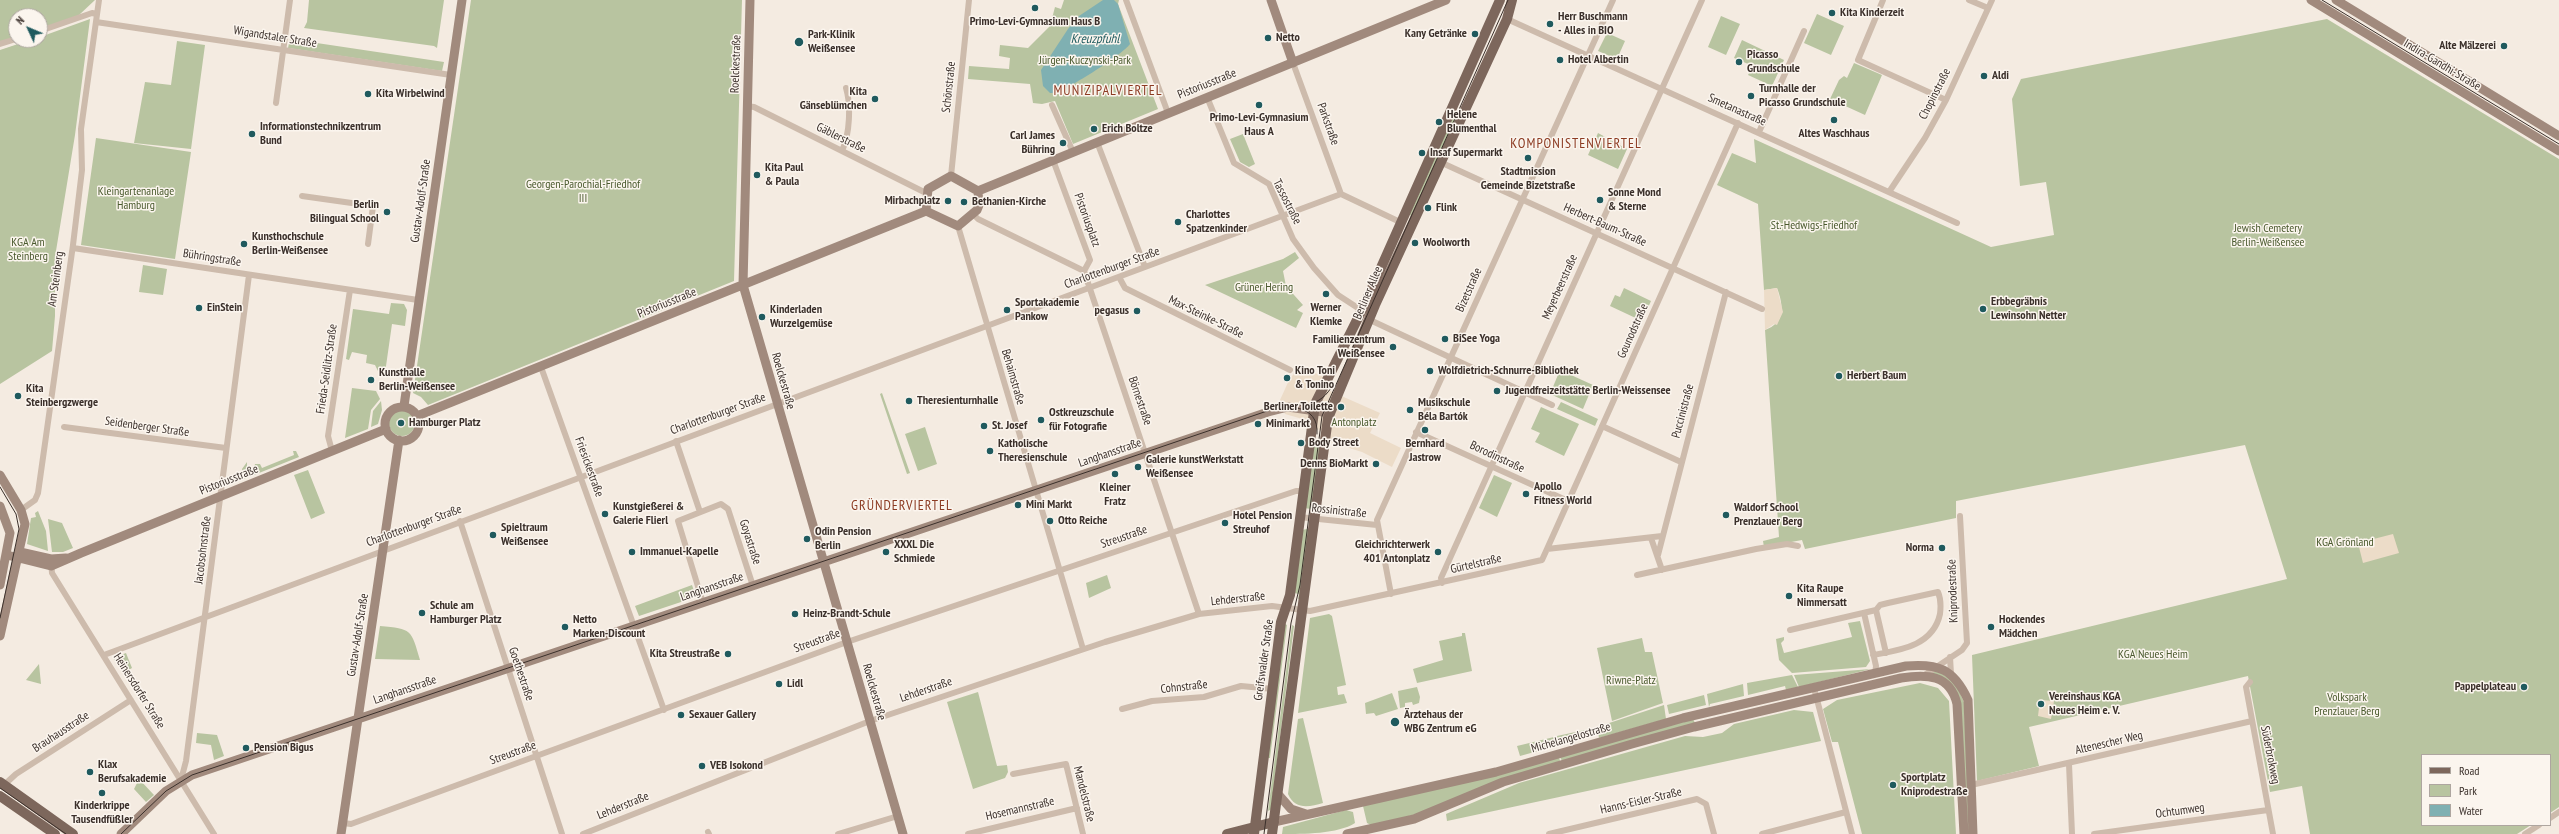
<!DOCTYPE html>
<meta charset="utf-8">
<style>
body{margin:0}
#map{position:relative;width:2559px;height:834px;overflow:hidden;background:#f4ebe1;font-family:"PT Sans Narrow",sans-serif}
canvas{display:block}
.legend{position:absolute;left:2421px;top:754px;width:130px;height:72px;box-sizing:border-box;background:#fbf5ee;border:1px solid #aea6a0;margin:0;padding:5px 7px;list-style:none;font-size:12px;color:#3b302b}
.legend li{display:flex;align-items:center;gap:8px;height:20px}
.legend b{width:20px;border:1px solid #aea6a0}
.north{position:absolute;left:8px;top:8px;width:40px;height:40px;box-sizing:border-box;background:#fbf5ee;border:1px solid #aea6a0;border-radius:50%;rotate:314deg;font-size:11px;font-weight:700;line-height:16px;text-align:center;color:#3b302b}
.north::after{content:'';display:block;margin:auto;width:14px;height:18px;background:#1f5a5e;clip-path:polygon(50% 0,100% 100%,50% 72%,0 100%)}
</style>
<div id="map">
<canvas width="2559" height="834"></canvas>
<ul class="legend">
<li><b style="height:5px;background:#7d675c"></b>Road</li>
<li><b style="height:11px;background:#b8c4a0"></b>Park</li>
<li><b style="height:11px;background:#7fb0b2"></b>Water</li>
</ul>
<div class="north">N</div>
</div>
<script>
const c = document.querySelector('canvas').getContext('2d');
c.lineJoin = 'round';
function fillPath(path, color) { c.fillStyle = color; c.fill(path, 'evenodd'); }
function stroke(path, color, width, dash) { c.strokeStyle = color; c.lineWidth = width; c.lineCap = dash ? 'butt' : 'round'; c.setLineDash(dash || []); c.stroke(path); }
function label(font, color, halo, rows, align = 'center') {
  c.font = font + ' "PT Sans Narrow",sans-serif'; c.lineWidth = 3; c.setLineDash([]); c.textBaseline = 'middle'; c.strokeStyle = halo; c.fillStyle = color; for (const [text, x, y, turn = 0] of rows) {
    c.save(); c.translate(x, y); c.rotate((+turn || 0) * Math.PI / 180); c.textAlign = isNaN(turn) ? turn : align; if (halo) c.strokeText(text, 0, 0); c.fillText(text, 0, 0); c.restore();
  }
}
fillPath(new Path2D(`
 M0 0H95L78 16 40 29V16H16V37L0 42Z
 M309 0H444L437 48 434 46 304 28 307 22Z
 M471 0H742L734 281 428 405 421 397 413 393Z
 M1064 0H1119L1118 4 1158 109 1073 144 1055 101 1042 104 1033 103 1030 84 968 79 969 66 1009 69 1010 58 999 56 1000 45 1028 48 1050 26 1055 7 1061 9Z
 M1817 14 1844 26 1831 55 1804 43Z
 M1721 16 1740 24 1726 55 1708 47Z
 M90 19 75 135 55 257V316L52 351 0 384V50L30 40H40V37Z
 M2327 19 2559 159V807L2550 813V755H2422V825H2531L2517 834H2310L2302 786 2270 792 2248 676 2029 727 2039 766 1977 781 1972 655 2287 579 2245 445 1956 501V518L1805 549 1802 540 1764 547 1763 541 1779 537 1765 330C1785 323 1784 306 1777 288L1764 290 1758 204 1717 185 1732 153 1756 163 1754 139 1991 247 2054 235 2046 182 2020 186 2012 99 2021 79Z
 M1607 33 1625 41 1617 59 1598 51Z
 M290 39 444 62 442 71 288 48Z
 M1742 40 1784 60 1772 86 1748 75 1753 66 1734 58Z
 M177 41 205 45 191 149 134 143 145 82 171 85Z
 M1854 63 1882 75 1865 115 1830 99 1839 80 1844 76 1847 78Z
 M1453 110 1461 114 1412 217 1407 212Z
 M1598 133 1627 149 1618 169 1588 155Z
 M1243 134 1255 164 1249 167 1240 162 1230 139Z
 M96 138 191 152 175 259 81 245Z
 M1295 252 1299 258 1283 271 1286 286 1303 305 1297 310 1303 313 1296 328 1205 285 1283 259Z
 M143 265 167 269 163 295 139 292Z
 M1624 288 1651 301 1642 321 1610 306 1615 295 1620 297Z
 M391 303 404 304 407 310 405 326 392 324 385 373 378 371 375 365 366 363 367 355 352 352 349 360 346 359 353 309 389 314Z
 M1560 370 1593 385 1583 409 1550 394Z
 M352 388 376 391 380 399 371 410 368 429 345 438Z
 M882 393 910 473 907 474 880 394Z
 M381 401 382 410 378 424 371 427 373 411Z
 M1561 402 1598 419 1595 426 1557 409Z
 M1541 407 1579 424 1564 456 1535 442 1540 433 1531 429Z
 M389 423a13 13 0 1 1 26 0a13 13 0 1 1-26 0Z
 M925 427 937 464 918 471 905 434Z
 M1321 434 1312 509 1303 508 1315 440H1320Z
 M293 451H296L299 457 244 479 242 469 247 462V467L254 468 255 464H260L262 468 294 455Z
 M308 470 325 513 311 519 294 475Z
 M1494 475 1512 483 1497 517 1479 508Z
 M38 511 46 531 48 551 27 544 31 518 36 517 35 513Z
 M48 519 62 523 73 548 63 552H52Z
 M1307 529 1309 530 1300 599H1298L1299 594 1294 593 1302 530Z
 M1107 575 1111 588 1089 598 1086 583Z
 M692 585 696 597 639 616 635 606Z
 M1329 614 1332 616 1346 685 1337 687 1338 695 1344 694 1347 703 1298 713 1310 618Z
 M1860 621 1870 661 1866 667 1792 673 1779 660 1776 639 1784 637V640L1781 643 1784 653 1852 637 1848 623Z
 M1285 624 1287 625 1270 758H1267Z
 M1292 625 1294 626 1274 785 1272 809 1268 811Z
 M380 626C412 629 411 629 420 660L375 659Z
 M1462 633H1465L1472 671 1417 683 1413 669 1443 660 1439 641 1462 636Z
 M1642 638 1645 652H1652L1663 703 1612 721 1597 648Z
 M126 653 132 668 123 673 113 658Z
 M39 664 41 684 26 680Z
 M1871 669 1799 687 1794 675Z
 M1937 670 1955 683 1964 702 1970 834H1967L1960 703 1931 673Z
 M1792 675 1798 687 1786 690 1785 686 1748 695 1747 683Z
 M1920 683 1938 688 1949 701 1956 834H1862L1838 742H1832L1823 709 1837 700Z
 M1743 684 1744 696 1710 704 1709 707 1707 694Z
 M1417 687 1420 697 1419 703 1413 705 1412 702 1405 703V707L1400 708 1398 691Z
 M978 692 997 766 1007 765 1008 772 1005 778 973 789 947 702Z
 M1392 693 1398 709 1376 716 1374 713 1366 714 1365 703Z
 M1704 695 1706 705 1669 714 1667 705Z
 M1664 705 1666 719 1599 738 1597 727Z
 M1794 710 1813 712 1821 741 1447 821 1446 814 1519 783 1685 736 1703 737 1722 733 1734 724Z
 M1303 718 1323 803C1309 807 1295 810 1288 794L1298 719Z
 M1693 719 1695 723 1562 761 1560 757Z
 M1594 728 1596 735 1559 744 1557 736Z
 M197 733 217 735 224 756 214 760 211 745 196 743Z
 M1554 737 1556 746 1520 756 1517 746Z
 M1559 757 1560 761 1427 811 1373 826 1367 823 1363 806Z
 M139 779 154 795 146 802 134 789Z
 M1346 810 1353 812 1355 823C1338 834 1303 834 1282 834L1283 827Z`), '#b8c4a0');
fillPath(new Path2D(`
 M1777 288 1783 312 1777 325 1774 324 1765 330 1764 290Z
 M1302 366 1325 378 1321 387 1380 413 1370 433 1401 448 1392 467 1362 452 1327 441V431L1308 428 1306 420 1285 414 1280 400 1290 378Z
 M2393 534 2399 553 2363 563 2358 543Z
 M2040 700 2054 701 2051 719 2038 716Z`), '#ecdcc8');
fillPath(new Path2D(`
 M1103 0H1114L1118 4 1130 44C1123 54 1061 95 1050 93L1043 86 1041 70 1068 29 1079 16Z`), '#7fb0b2');
stroke(new Path2D(`
 M1126 0 1168 113
 M1883 0 1858 60 1946 100
 M1969 0 1988 8
 M1507 19 1957 223
 M96 22 451 75
 M40 31 92 13 97 14
 M0 44 16 39
 M1293 63 1341 194 1400 222
 M1207 97 1234 163 1269 184 1293 239 1314 268 1338 295 1361 310
 M276 103 290 0
 M1052 105 1073 152
 M746 106 754 107 926 193
 M1759 132 1804 31
 M1097 142 1145 267
 M842 151C850 134 851 105 846 88
 M1053 160 1090 260 1084 271 1199 614
 M1440 162 1762 309
 M951 176 969 0
 M1889 192 1925 138 1946 100 1992 0
 M302 196 373 206 368 244
 M973 214 978 219 1084 271
 M958 226 1083 649
 M73 248 418 300
 M1119 277 1125 288 1290 370
 M1370 320 1552 405
 M541 367 664 710
 M1602 426 1681 462
 M64 427 226 448
 M1416 432 1568 501
 M676 441 700 512
 M332 451 328 436 350 290
 M21 510 35 500 38 493 73 245 82 170 81 129 99 0
 M1299 517 1377 525
 M460 521 562 834
 M1651 538 1662 570
 M1547 549 1738 123
 M1658 555 1726 292
 M51 562 52 573 214 834
 M1637 575 1756 549 1787 544 1798 546
 M1442 583 1441 578 1446 567 1702 0
 M1391 594 1377 520 1613 0
 M703 603 678 521 721 504 728 509 753 586
 M1876 610 1886 653
 M1864 613 1876 666 1875 674
 M1790 630 1876 610 1880 605 1888 603 1938 592C1941 599 1941 606 1940 614 1933 646 1900 650 1873 655
 M104 655 1341 194
 M1950 657 1951 674
 M1926 674 1962 650 1967 643 1960 516
 M2250 682 2246 687 2273 834
 M1814 688 1852 834
 M1122 709 1152 701 1204 697 1241 686 1273 689
 M2069 764 2072 834
 M1013 774 1066 764 1083 834
 M181 780 186 761 249 275
 M4 785 16 774 131 700
 M1971 785 2252 721
 M2550 818 2559 812
 M343 823 351 824 847 642 1296 491H1303
 M708 832 709 834
 M583 834 870 721 1105 642 1199 614 1272 606 1310 611 1542 560 1547 549 1662 536
 M838 834 898 816
 M968 834 1077 808
 M1549 834 1697 799 1706 804 1714 834
 M1762 834 1846 812
 M2094 834 2268 810
 M2525 834 2539 825`), '#cdbbac', 6);
stroke(new Path2D(`
 M750 0 743 285 903 834
 M1271 0 1293 63
 M2311 0 2559 151
 M2336 0 2559 136
 M951 176 978 191 979 205 977 210 958 226 926 211 928 189Z
 M978 191 1446 0
 M404 406 462 0
 M385 424a17 17 0 1 1 34 0a17 17 0 1 1-34 0Z
 M417 416 926 211
 M0 475 21 510 25 524 0 636
 M0 506 10 533 0 585
 M20 552 51 559 66 558
 M7 555 51 566 81 553 386 429
 M1277 793 1291 809 1306 814
 M1274 822 1496 772 1683 718 1906 666C1938 663 1954 669 1968 700L1973 834
 M121 834 166 791 192 775 1268 412 1288 407 1330 413
 M341 834 399 440
 M1347 834 1414 819 1503 782 1632 744 1694 727 1901 678C1926 674 1950 674 1957 704L1964 834`), '#a18a7d', 9);
stroke(new Path2D(`
 M0 782 73 834
 M0 796 55 834
 M1227 834 1274 822
 M1254 834 1281 622 1290 595 1315 404 1364 306 1500 0
 M1272 834 1328 418 1375 305 1507 19 1512 0`), '#7d675c', 10);
stroke(new Path2D(`
 M2322 0 2559 144
 M1297 408C1311 411 1318 419 1317 434
 M0 487 16 514 19 529 0 618
 M0 788 66 834
 M121 834 166 791 192 775 1276 408C1299 401 1315 412 1331 388
 M1264 834 1291 623 1300 585 1322 416 1508 0`), '#3b302b', 1);
for (const [x, y, r, color] of [
 [1035,8,4,"#1f5a5e"],
 [1832,13,4,"#1f5a5e"],
 [1550,24,4,"#1f5a5e"],
 [1475,34,4,"#1f5a5e"],
 [1268,38,4,"#1f5a5e"],
 [799,42,5,"#1f5a5e"],
 [2504,46,4,"#1f5a5e"],
 [1560,60,4,"#1f5a5e"],
 [1739,62,4,"#1f5a5e"],
 [1984,76,4,"#1f5a5e"],
 [368,94,4,"#1f5a5e"],
 [1751,96,4,"#1f5a5e"],
 [875,99,4,"#1f5a5e"],
 [1259,105,4,"#1f5a5e"],
 [1834,120,4,"#1f5a5e"],
 [1439,122,4,"#1f5a5e"],
 [1094,129,4,"#1f5a5e"],
 [252,134,4,"#1f5a5e"],
 [1063,143,4,"#1f5a5e"],
 [1422,153,4,"#1f5a5e"],
 [1528,158,4,"#1f5a5e"],
 [757,175,4,"#1f5a5e"],
 [1600,200,4,"#1f5a5e"],
 [948,201,4,"#1f5a5e"],
 [964,202,4,"#1f5a5e"],
 [1428,208,4,"#1f5a5e"],
 [387,212,4,"#1f5a5e"],
 [1178,222,4,"#1f5a5e"],
 [1415,243,4,"#1f5a5e"],
 [244,244,4,"#1f5a5e"],
 [1326,294,4,"#1f5a5e"],
 [199,308,4,"#1f5a5e"],
 [1983,309,4,"#1f5a5e"],
 [1007,310,4,"#1f5a5e"],
 [1137,311,4,"#1f5a5e"],
 [762,317,4,"#1f5a5e"],
 [1445,339,4,"#1f5a5e"],
 [1393,347,4,"#1f5a5e"],
 [1430,371,4,"#1f5a5e"],
 [1839,376,4,"#1f5a5e"],
 [1287,378,4,"#1f5a5e"],
 [371,380,4,"#1f5a5e"],
 [1497,391,4,"#1f5a5e"],
 [18,396,4,"#1f5a5e"],
 [909,401,4,"#1f5a5e"],
 [1341,407,4,"#1f5a5e"],
 [1410,410,4,"#1f5a5e"],
 [1041,420,4,"#1f5a5e"],
 [401,423,4,"#1f5a5e"],
 [1258,424,4,"#1f5a5e"],
 [984,426,4,"#1f5a5e"],
 [1425,430,4,"#1f5a5e"],
 [1301,443,4,"#1f5a5e"],
 [990,451,4,"#1f5a5e"],
 [1376,464,4,"#1f5a5e"],
 [1138,467,4,"#1f5a5e"],
 [1115,474,4,"#1f5a5e"],
 [1526,494,4,"#1f5a5e"],
 [1018,505,4,"#1f5a5e"],
 [605,514,4,"#1f5a5e"],
 [1726,515,4,"#1f5a5e"],
 [1050,521,4,"#1f5a5e"],
 [1225,523,4,"#1f5a5e"],
 [493,535,4,"#1f5a5e"],
 [807,539,4,"#1f5a5e"],
 [1942,548,4,"#1f5a5e"],
 [632,552,4,"#1f5a5e"],
 [886,552,4,"#1f5a5e"],
 [1438,552,4,"#1f5a5e"],
 [1789,596,4,"#1f5a5e"],
 [422,613,4,"#1f5a5e"],
 [795,614,4,"#1f5a5e"],
 [565,627,4,"#1f5a5e"],
 [1991,627,4,"#1f5a5e"],
 [728,654,4,"#1f5a5e"],
 [779,684,4,"#1f5a5e"],
 [2524,687,4,"#1f5a5e"],
 [2041,704,4,"#1f5a5e"],
 [681,715,4,"#1f5a5e"],
 [1395,722,5,"#1f5a5e"],
 [246,748,4,"#1f5a5e"],
 [702,766,4,"#1f5a5e"],
 [90,772,4,"#1f5a5e"],
 [1893,785,4,"#1f5a5e"],
 [102,793,4,"#1f5a5e"]
]) { const dot = new Path2D(); dot.arc(x, y, r, 0, 2 * Math.PI); c.fillStyle = color; c.fill(dot); stroke(dot, '#fbf5ee', 1.5); }
label('bold 12px', '#3b302b', '#fbf5ee', [
 ["Kita Kinderzeit",1840,13],
 ["Herr Buschmann",1558,17],
 ["- Alles in BIO",1558,31],
 ["Primo-Levi-Gymnasium Haus B",1035,22,"center"],
 ["Kany Getränke",1467,34,"right"],
 ["Park-Klinik",808,35],
 ["Weißensee",808,49],
 ["Netto",1276,38],
 ["Alte Mälzerei",2496,46,"right"],
 ["Picasso",1747,55],
 ["Grundschule",1747,69],
 ["Hotel Albertin",1568,60],
 ["Aldi",1992,76],
 ["Turnhalle der",1759,89],
 ["Picasso Grundschule",1759,103],
 ["Kita",867,92,"right"],
 ["Gänseblümchen",867,106,"right"],
 ["Kita Wirbelwind",376,94],
 ["Helene",1447,115],
 ["Blumenthal",1447,129],
 ["Primo-Levi-Gymnasium",1259,118,"center"],
 ["Haus A",1259,132,"center"],
 ["Informationstechnikzentrum",260,127],
 ["Bund",260,141],
 ["Erich Boltze",1102,129],
 ["Altes Waschhaus",1834,134,"center"],
 ["Carl James",1055,136,"right"],
 ["Bühring",1055,150,"right"],
 ["Insaf Supermarkt",1430,153],
 ["Kita Paul",765,168],
 ["& Paula",765,182],
 ["Stadtmission",1528,172,"center"],
 ["Gemeinde Bizetstraße",1528,186,"center"],
 ["Sonne Mond",1608,193],
 ["& Sterne",1608,207],
 ["Mirbachplatz",940,201,"right"],
 ["Bethanien-Kirche",972,202],
 ["Berlin",379,205,"right"],
 ["Bilingual School",379,219,"right"],
 ["Flink",1436,208],
 ["Charlottes",1186,215],
 ["Spatzenkinder",1186,229],
 ["Kunsthochschule",252,237],
 ["Berlin-Weißensee",252,251],
 ["Woolworth",1423,243],
 ["Erbbegräbnis",1991,302],
 ["Lewinsohn Netter",1991,316],
 ["Sportakademie",1015,303],
 ["Pankow",1015,317],
 ["EinStein",207,308],
 ["Werner",1326,308,"center"],
 ["Klemke",1326,322,"center"],
 ["Kinderladen",770,310],
 ["Wurzelgemüse",770,324],
 ["pegasus",1129,311,"right"],
 ["BiSee Yoga",1453,339],
 ["Familienzentrum",1385,340,"right"],
 ["Weißensee",1385,354,"right"],
 ["Kino Toni",1295,371],
 ["& Tonino",1295,385],
 ["Wolfdietrich-Schnurre-Bibliothek",1438,371],
 ["Kunsthalle",379,373],
 ["Berlin-Weißensee",379,387],
 ["Herbert Baum",1847,376],
 ["Kita",26,389],
 ["Steinbergzwerge",26,403],
 ["Jugendfreizeitstätte Berlin-Weissensee",1505,391],
 ["Theresienturnhalle",917,401],
 ["Musikschule",1418,403],
 ["Béla Bartók",1418,417],
 ["Berliner Toilette",1333,407,"right"],
 ["Ostkreuzschule",1049,413],
 ["für Fotografie",1049,427],
 ["Hamburger Platz",409,423],
 ["Minimarkt",1266,424],
 ["St. Josef",992,426],
 ["Body Street",1309,443],
 ["Katholische",998,444],
 ["Theresienschule",998,458],
 ["Bernhard",1425,444,"center"],
 ["Jastrow",1425,458,"center"],
 ["Galerie kunstWerkstatt",1146,460],
 ["Weißensee",1146,474],
 ["Denns BioMarkt",1368,464,"right"],
 ["Apollo",1534,487],
 ["Fitness World",1534,501],
 ["Kleiner",1115,488,"center"],
 ["Fratz",1115,502,"center"],
 ["Mini Markt",1026,505],
 ["Kunstgießerei &",613,507],
 ["Galerie Flierl",613,521],
 ["Waldorf School",1734,508],
 ["Prenzlauer Berg",1734,522],
 ["Hotel Pension",1233,516],
 ["Streuhof",1233,530],
 ["Otto Reiche",1058,521],
 ["Spieltraum",501,528],
 ["Weißensee",501,542],
 ["Odin Pension",815,532],
 ["Berlin",815,546],
 ["XXXL Die",894,545],
 ["Schmiede",894,559],
 ["Gleichrichterwerk",1430,545,"right"],
 ["401 Antonplatz",1430,559,"right"],
 ["Norma",1934,548,"right"],
 ["Immanuel-Kapelle",640,552],
 ["Kita Raupe",1797,589],
 ["Nimmersatt",1797,603],
 ["Schule am",430,606],
 ["Hamburger Platz",430,620],
 ["Heinz-Brandt-Schule",803,614],
 ["Netto",573,620],
 ["Marken-Discount",573,634],
 ["Hockendes",1999,620],
 ["Mädchen",1999,634],
 ["Kita Streustraße",720,654,"right"],
 ["Lidl",787,684],
 ["Pappelplateau",2516,687,"right"],
 ["Vereinshaus KGA",2049,697],
 ["Neues Heim e. V.",2049,711],
 ["Sexauer Gallery",689,715],
 ["Ärztehaus der",1404,715],
 ["WBG Zentrum eG",1404,729],
 ["Pension Bigus",254,748],
 ["Klax",98,765],
 ["Berufsakademie",98,779],
 ["VEB Isokond",710,766],
 ["Sportplatz",1901,778],
 ["Kniprodestraße",1901,792],
 ["Kinderkrippe",102,806,"center"],
 ["Tausendfüßler",102,820,"center"]
], 'left');
label('12px', '#3b302b', '#fbf5ee', [
 ["Wigandstaler Straße",275,37,9],
 ["Roelckestraße",736,64,-88],
 ["Indira-Gandhi-Straße",2442,65,31],
 ["Pistoriusstraße",1207,84,-22],
 ["Schönstraße",949,87,-84],
 ["Chopinstraße",1935,94,-63],
 ["Smetanastraße",1737,110,24],
 ["Parkstraße",1328,124,70],
 ["Gäblerstraße",841,138,26],
 ["Gustav-Adolf-Straße",421,201,-82],
 ["Tassostraße",1287,202,63],
 ["Pistoriusplatz",1087,220,70],
 ["Herbert-Baum-Straße",1605,225,24],
 ["Bühringstraße",212,258,9],
 ["Charlottenburger Straße",1112,268,-20],
 ["Am Steinberg",56,279,-82],
 ["Meyerbeerstraße",1560,287,-66],
 ["Bizetstraße",1469,290,-66],
 ["Berliner Allee",1368,293,-67],
 ["Pistoriusstraße",667,303,-22],
 ["Max-Steinke-Straße",1206,317,26],
 ["Gounodstraße",1633,331,-66],
 ["Frieda-Seidlitz-Straße",327,369,-82],
 ["Behaimstraße",1013,377,74],
 ["Roelckestraße",783,381,74],
 ["Börnestraße",1140,401,71],
 ["Puccinistraße",1683,411,-75],
 ["Charlottenburger Straße",718,414,-20],
 ["Seidenberger Straße",147,427,8],
 ["Langhansstraße",1110,453,-19],
 ["Borodinstraße",1497,457,25],
 ["Friesickestraße",589,467,70],
 ["Pistoriusstraße",229,480,-22],
 ["Rossinistraße",1339,511,6],
 ["Charlottenburger Straße",414,526,-20],
 ["Streustraße",1124,537,-19],
 ["Goyastraße",750,542,72],
 ["Jacobsohnstraße",203,550,-83],
 ["Gürtelstraße",1476,564,-13],
 ["Langhansstraße",712,587,-19],
 ["Kniprodestraße",1953,591,-92],
 ["Lehderstraße",1238,599,-6],
 ["Gustav-Adolf-Straße",358,635,-81],
 ["Streustraße",817,641,-20],
 ["Greifswalder Straße",1264,660,-82],
 ["Goethestraße",521,674,71],
 ["Cohnstraße",1184,687,-6],
 ["Langhansstraße",405,690,-19],
 ["Lehderstraße",926,690,-19],
 ["Heinersdorfer Straße",139,691,58],
 ["Roelckestraße",874,692,74],
 ["Brauhausstraße",61,732,-33],
 ["Michelangelostraße",1571,738,-16],
 ["Altenescher Weg",2109,743,-13],
 ["Streustraße",513,753,-20],
 ["Süderbrokweg",2270,755,79],
 ["Mandelstraße",1084,794,76],
 ["Hanns-Eisler-Straße",1641,801,-13],
 ["Lehderstraße",623,806,-22],
 ["Hosemannstraße",1020,809,-13],
 ["Ochtumweg",2180,811,-8]
]);
label('12px', '#4a5a2e', '#fbf5ee', [
 ["Jürgen-Kuczynski-Park",1085,61],
 ["Georgen-Parochial-Friedhof",583,185],
 ["III",583,199],
 ["Kleingartenanlage",136,192],
 ["Hamburg",136,206],
 ["St.-Hedwigs-Friedhof",1814,226],
 ["Jewish Cemetery",2268,229],
 ["Berlin-Weißensee",2268,243],
 ["KGA Am",28,243],
 ["Steinberg",28,257],
 ["Grüner Hering",1264,288],
 ["Antonplatz",1354,423],
 ["KGA Grönland",2345,543],
 ["KGA Neues Heim",2153,655],
 ["Riwne-Platz",1631,681],
 ["Volkspark",2347,698],
 ["Prenzlauer Berg",2347,712]
]);
label('italic 13px', '#1f5a5e', '#fbf5ee', [
 ["Kreuzpfuhl",1095,39]
]);
c.letterSpacing = '1px';
label('14px', '#8c3b22', '#fbf5ee', [
 ["MUNIZIPALVIERTEL",1108,91],
 ["KOMPONISTENVIERTEL",1576,144],
 ["GRÜNDERVIERTEL",902,506]
]);
c.letterSpacing = '0px';
</script>
